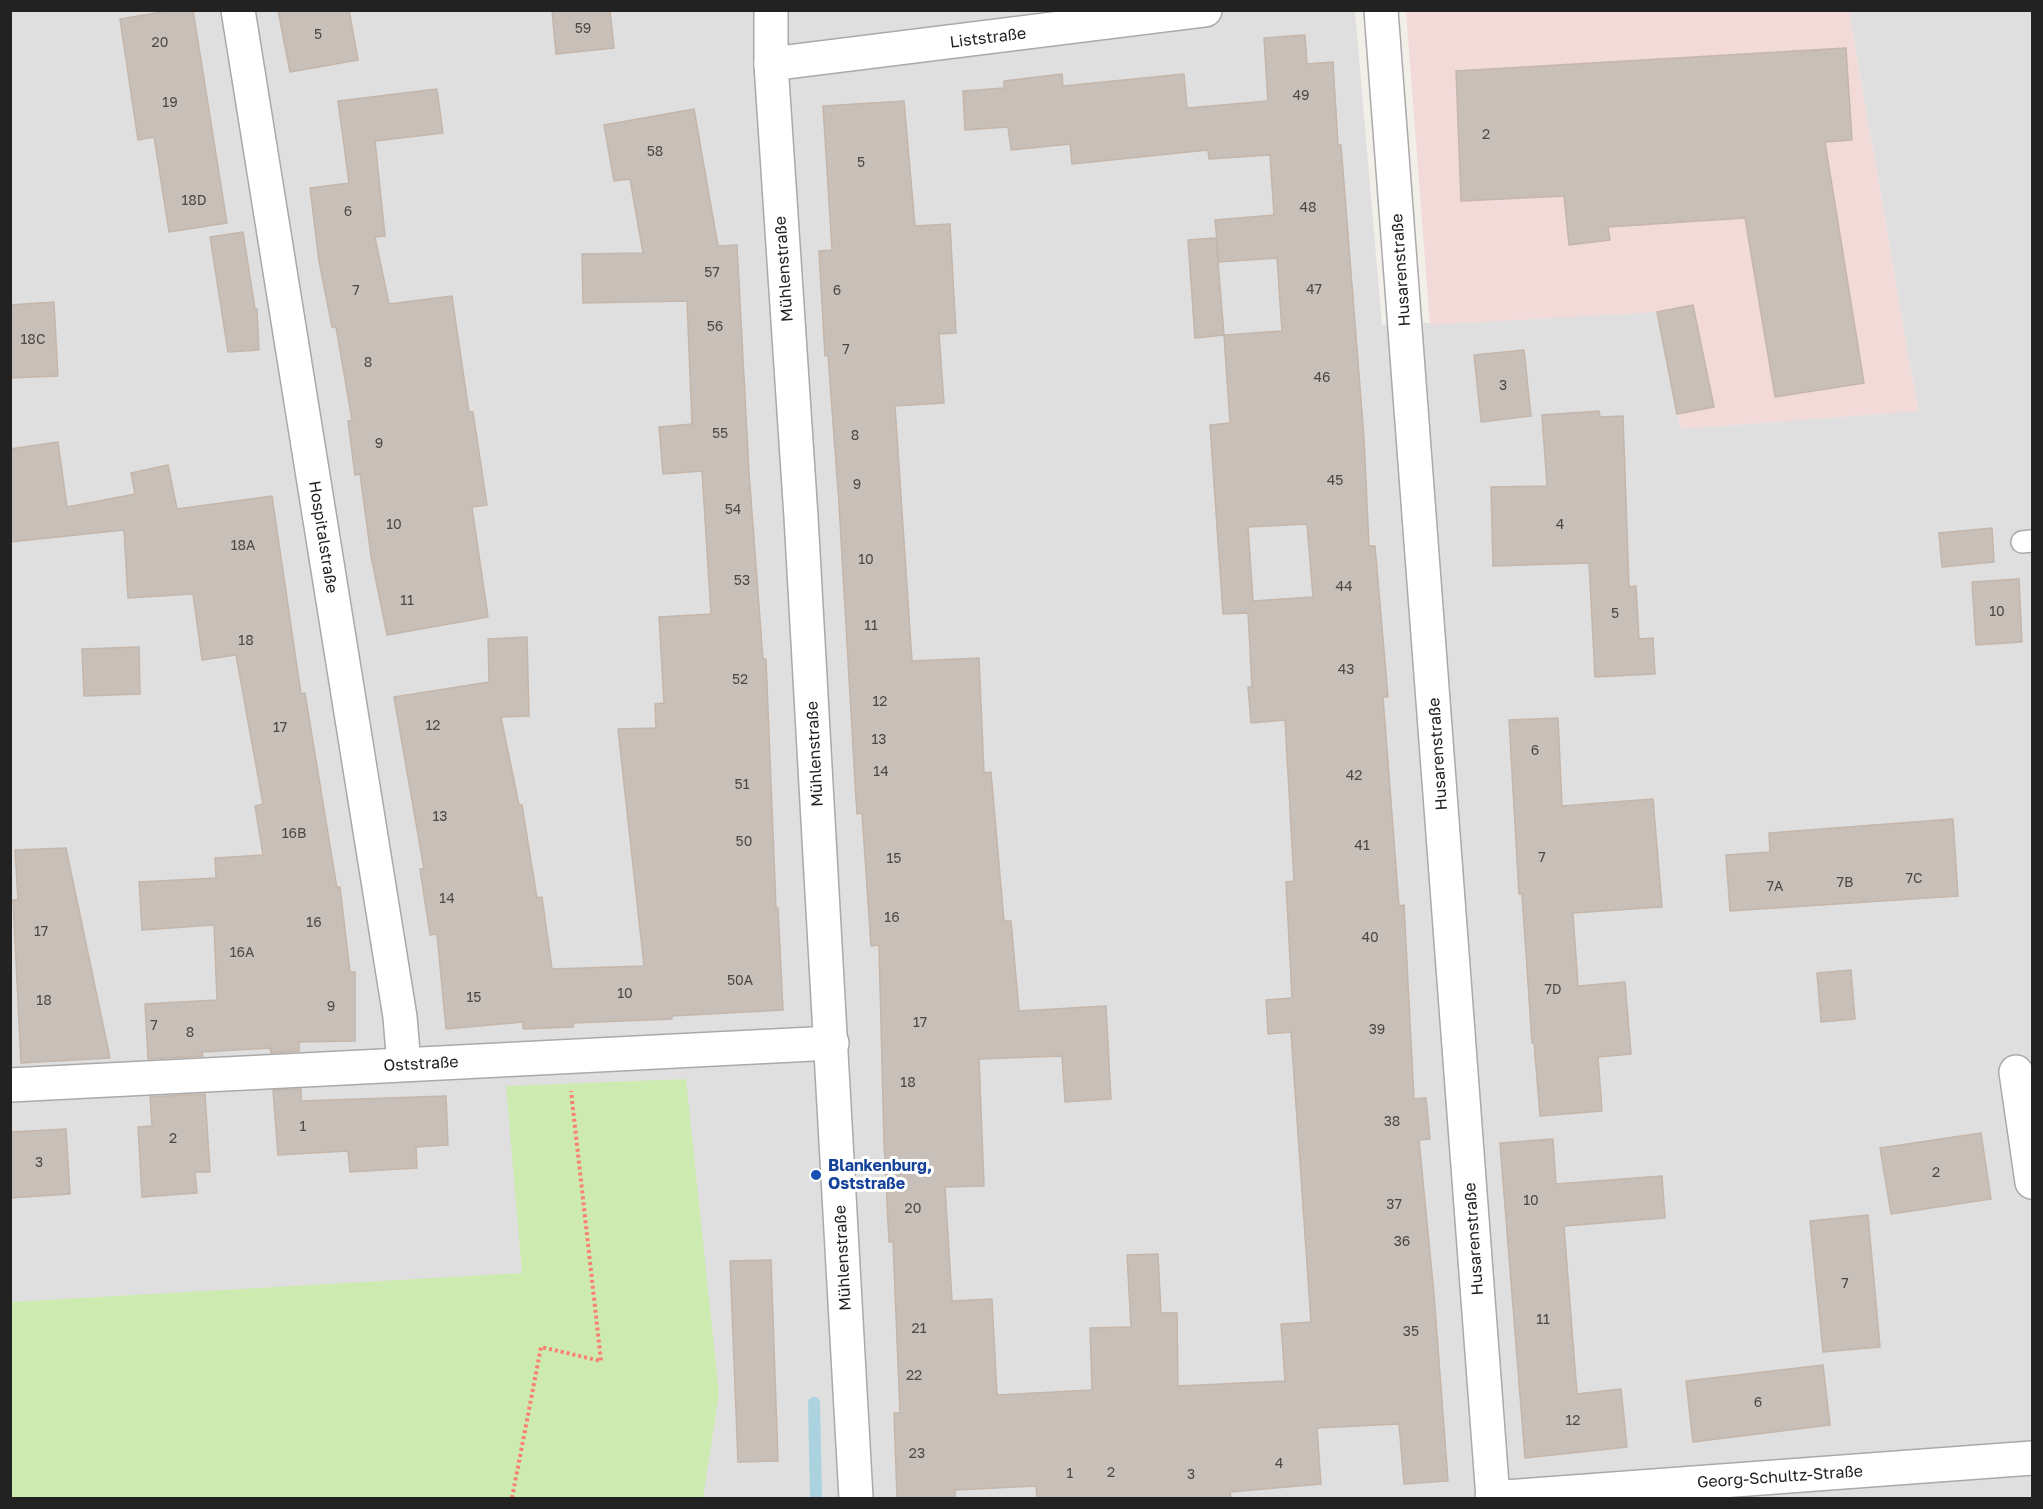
<!DOCTYPE html>
<meta charset="utf-8">
<style>
body{margin:0}
#map{position:relative;width:2043px;height:1509px;overflow:hidden;background:#f2efe9;font-family:"Golos Text",sans-serif}
canvas{display:block}
.frame{position:absolute;inset:0;border:12px solid #222;pointer-events:none}
</style>
<div id="map">
<canvas width="2043" height="1509"></canvas>
<div class="frame"></div>
</div>
<script>
const c = document.querySelector('canvas').getContext('2d');
c.lineJoin = 'round';
function fillPath(path, color) { c.fillStyle = color; c.fill(path, 'evenodd'); }
function stroke(path, color, width, dash) { c.strokeStyle = color; c.lineWidth = width; c.lineCap = dash ? 'butt' : 'round'; c.setLineDash(dash || []); c.stroke(path); }
function label(font, color, halo, rows, align = 'center') {
  c.font = font + ' "Golos Text",sans-serif'; c.lineWidth = 6; c.setLineDash([]); c.textBaseline = 'middle'; c.strokeStyle = halo; c.fillStyle = color; for (const [text, x, y, turn = 0] of rows) {
    c.save(); c.translate(x, y); c.rotate((+turn || 0) * Math.PI / 180); c.textAlign = isNaN(turn) ? turn : align; if (halo) c.strokeText(text, 0, 0); c.fillText(text, 0, 0); c.restore();
  }
}
fillPath(new Path2D(`
 M10 11H1355L1382 325 1657 312 1681 429 1918 411 1849 11H2032V1498H11Z`), '#e0dfdf');
fillPath(new Path2D(`
 M1406 11H1849L1918 411 1681 429 1657 312 1430 325Z`), '#f2dad9');
fillPath(new Path2D(`
 M686 1079 719 1394 703 1498H11V1302L522 1273 506 1086Z`), '#cdebb0');
stroke(new Path2D(`
 M814 1403 816 1498`), '#aad3df', 12);
const building = new Path2D(`
 M174 10H193L227 223 169 232 154 137 138 140 120 19Z
 M278 10H349L358 60 290 72Z
 M552 10H610L614 48 556 54Z
 M1305 35 1307 64 1333 62 1338 145H1341L1364 438 1369 546H1375L1388 697H1383L1399 906 1404 905 1414 1099 1426 1098 1430 1139 1419 1140 1434 1294 1448 1481 1404 1484 1399 1424 1317 1428 1321 1484 1230 1492 1231 1498H1037L1036 1486 955 1490V1498H897L894 1413H900L893 1242H889L884 1143 879 945 871 946 862 813 857 814 856 799 839 504 828 355 825 356 819 251 832 250 823 106 904 101 915 226 950 224 956 333 939 334 944 403 895 406 912 661 979 658 984 773 991 772 1004 921H1011L1019 1011 1106 1006 1111 1099 1065 1102 1062 1056 979 1059 984 1186 945 1187 952 1301 992 1299 997 1395 1092 1390 1090 1328 1131 1327 1127 1255 1158 1254 1161 1313H1177L1178 1386 1285 1381 1281 1324 1311 1322 1291 1032 1268 1034 1266 1000 1292 998 1286 882 1294 881 1285 720 1251 723 1248 687H1252L1248 613 1223 614 1210 425 1230 423 1224 335 1282 331 1277 258 1219 262 1215 220 1274 215 1270 155 1209 159 1208 150 1072 164 1070 144 1011 150 1008 127 965 130 963 91 1004 88V81L1062 74 1063 86 1184 74 1187 108 1268 101 1264 38ZM1307 524 1313 597 1253 601 1248 527Z
 M1846 48 1852 140 1825 142 1864 383 1775 397 1745 218 1608 227 1610 240 1569 245 1564 196 1461 201 1456 71Z
 M437 89 443 133 375 141 385 236 375 237 389 304 452 296 469 412H473L487 505 472 507 488 617 387 635 371 556 360 474 355 475 348 421 352 420 336 327H332L319 261 310 188 349 183 338 101Z
 M694 109 718 246 737 245 749 472 763 659H766L776 908H778L783 1010 672 1016V1019L573 1023V1027L523 1029V1022L446 1029 437 934 430 935 420 869H424L394 697 489 682 488 639 527 637 529 716 501 717 519 805H522L537 898 542 897 552 969 644 966 618 729 656 728 655 704 664 703 659 617 711 614 702 471 663 474 659 427 692 424 687 301 583 303 582 254 643 253 630 179 614 181 604 125Z
 M243 232 255 309H257L259 350 228 352 210 237Z
 M1216 238 1224 335 1195 338 1188 240Z
 M54 302 58 376 10 378V305Z
 M1693 305 1714 407 1677 414 1657 312Z
 M1524 350 1531 416 1481 422 1474 355Z
 M1599 411 1600 417 1623 416 1629 587 1636 586 1639 639 1653 638 1655 674 1595 677 1589 563 1493 566 1491 487 1547 486 1542 415Z
 M58 442 67 507 135 494 131 473 168 465 177 509 272 496 301 694 305 693 337 888 340 887 350 972H355V1041L299 1042V1051L271 1053 270 1048 202 1052 203 1056 148 1059 145 1004 217 1000 214 925 142 930 139 882 216 878 215 858 263 855 255 806 263 804 236 655 202 660 193 594 128 598 124 530 10 542V449Z
 M1992 528 1994 562 1942 567 1939 533Z
 M2019 579 2022 642 1976 645 1972 582Z
 M139 647 140 694 84 696 82 649Z
 M1558 718 1562 806 1653 799 1662 907 1573 913 1578 986 1625 982 1631 1054 1598 1057 1602 1111 1540 1116 1534 1042 1532 1043 1522 894H1519L1509 720Z
 M1953 819 1958 896 1730 911 1726 855 1770 852 1769 833Z
 M66 848 110 1058 21 1063 13 900H18L15 850Z
 M1851 970 1855 1019 1821 1022 1817 973Z
 M301 1089V1101L446 1096 448 1145 416 1147 417 1168 350 1172 348 1151 278 1155 273 1090Z
 M205 1094 210 1172H195L197 1193 142 1197 138 1127 152 1126 150 1097Z
 M66 1129 70 1194 10 1198V1132Z
 M1981 1133 1991 1199 1891 1214 1880 1148Z
 M1553 1139 1556 1184 1662 1176 1665 1218 1564 1226 1577 1394 1621 1389 1627 1447 1525 1458 1500 1143Z
 M1868 1215 1880 1347 1823 1352 1810 1221Z
 M771 1260 778 1461 738 1462 730 1261Z
 M1823 1365 1830 1425 1693 1442 1686 1381Z`);
fillPath(building, '#c7bfb8');
stroke(building, '#c4b6ab', 1.5);
const service = new Path2D(`
 M2022 542 2032 541`);
const minor = new Path2D(`
 M238 10 400 1017 404 1065
 M1381 10 1493 1498
 M771 64 1205 10
 M2016 1072 2032 1182
 M10 1085 832 1043
 M1492 1498 2032 1458`);
const tertiary = new Path2D(`
 M771 10V64L801 517 856 1498`);
stroke(service, '#a9a9a9', 24);
stroke(minor, '#a9a9a9', 36);
stroke(tertiary, '#a9a9a9', 36);
stroke(new Path2D(`
 M512 1498 541 1347 601 1361 571 1091`), '#fa8072', 4, [3, 3]);
stroke(service, '#fff', 21);
stroke(minor, '#fff', 33);
stroke(tertiary, '#fff', 33);
for (const [x, y, r, color] of [
 [816,1175,6,"#1a4fb4"]
]) { const dot = new Path2D(); dot.arc(x, y, r, 0, 2 * Math.PI); c.fillStyle = color; c.fill(dot); stroke(dot, '#fff', 2); }
label('14px', '#4b4948', null, [
 ["59",583,29],
 ["5",318,35],
 ["20",160,43],
 ["49",1301,96],
 ["19",170,103],
 ["2",1486,135],
 ["58",655,152],
 ["5",861,163],
 ["18D",194,201],
 ["48",1308,208],
 ["6",348,212],
 ["57",712,273],
 ["47",1314,290],
 ["7",356,291],
 ["6",837,291],
 ["56",715,327],
 ["18C",33,340],
 ["7",846,350],
 ["8",368,363],
 ["46",1322,378],
 ["3",1503,386],
 ["55",720,434],
 ["8",855,436],
 ["9",379,444],
 ["45",1335,481],
 ["9",857,485],
 ["54",733,510],
 ["10",394,525],
 ["4",1560,525],
 ["18A",243,546],
 ["10",866,560],
 ["53",742,581],
 ["44",1344,587],
 ["11",407,601],
 ["10",1997,612],
 ["5",1615,614],
 ["11",871,626],
 ["18",246,641],
 ["43",1346,670],
 ["52",740,680],
 ["12",880,702],
 ["12",433,726],
 ["17",280,728],
 ["13",879,740],
 ["6",1535,751],
 ["14",881,772],
 ["42",1354,776],
 ["51",742,785],
 ["13",440,817],
 ["16B",294,834],
 ["50",744,842],
 ["41",1362,846],
 ["7",1542,858],
 ["15",894,859],
 ["7C",1914,879],
 ["7B",1845,883],
 ["7A",1775,887],
 ["14",447,899],
 ["16",892,918],
 ["16",314,923],
 ["17",41,932],
 ["40",1370,938],
 ["16A",242,953],
 ["50A",740,981],
 ["7D",1553,990],
 ["10",625,994],
 ["15",474,998],
 ["18",44,1001],
 ["9",331,1007],
 ["17",920,1023],
 ["7",154,1026],
 ["39",1377,1030],
 ["8",190,1033],
 ["18",908,1083],
 ["38",1392,1122],
 ["1",303,1127],
 ["2",173,1139],
 ["3",39,1163],
 ["2",1936,1173],
 ["10",1531,1201],
 ["37",1394,1205],
 ["20",913,1209],
 ["36",1402,1242],
 ["7",1845,1284],
 ["11",1543,1320],
 ["21",919,1329],
 ["35",1411,1332],
 ["22",914,1376],
 ["6",1758,1403],
 ["12",1573,1421],
 ["23",917,1454],
 ["4",1279,1464],
 ["2",1111,1473],
 ["1",1070,1474],
 ["3",1191,1475]
]);
label('16px', '#222', '#fff', [
 ["Liststraße",988,38,-7],
 ["Mühlenstraße",784,269,-94],
 ["Husarenstraße",1401,270,-94],
 ["Hospitalstraße",323,537,81],
 ["Mühlenstraße",815,754,-93],
 ["Husarenstraße",1438,754,-94],
 ["Oststraße",421,1064,-3],
 ["Husarenstraße",1474,1239,-94],
 ["Mühlenstraße",843,1258,-93],
 ["Georg-Schultz-Straße",1780,1477,-4]
]);
label('bold 16px', '#164399', '#fff', [
 ["Blankenburg,",828,1166],
 ["Oststraße",828,1184]
], 'left');
</script>
